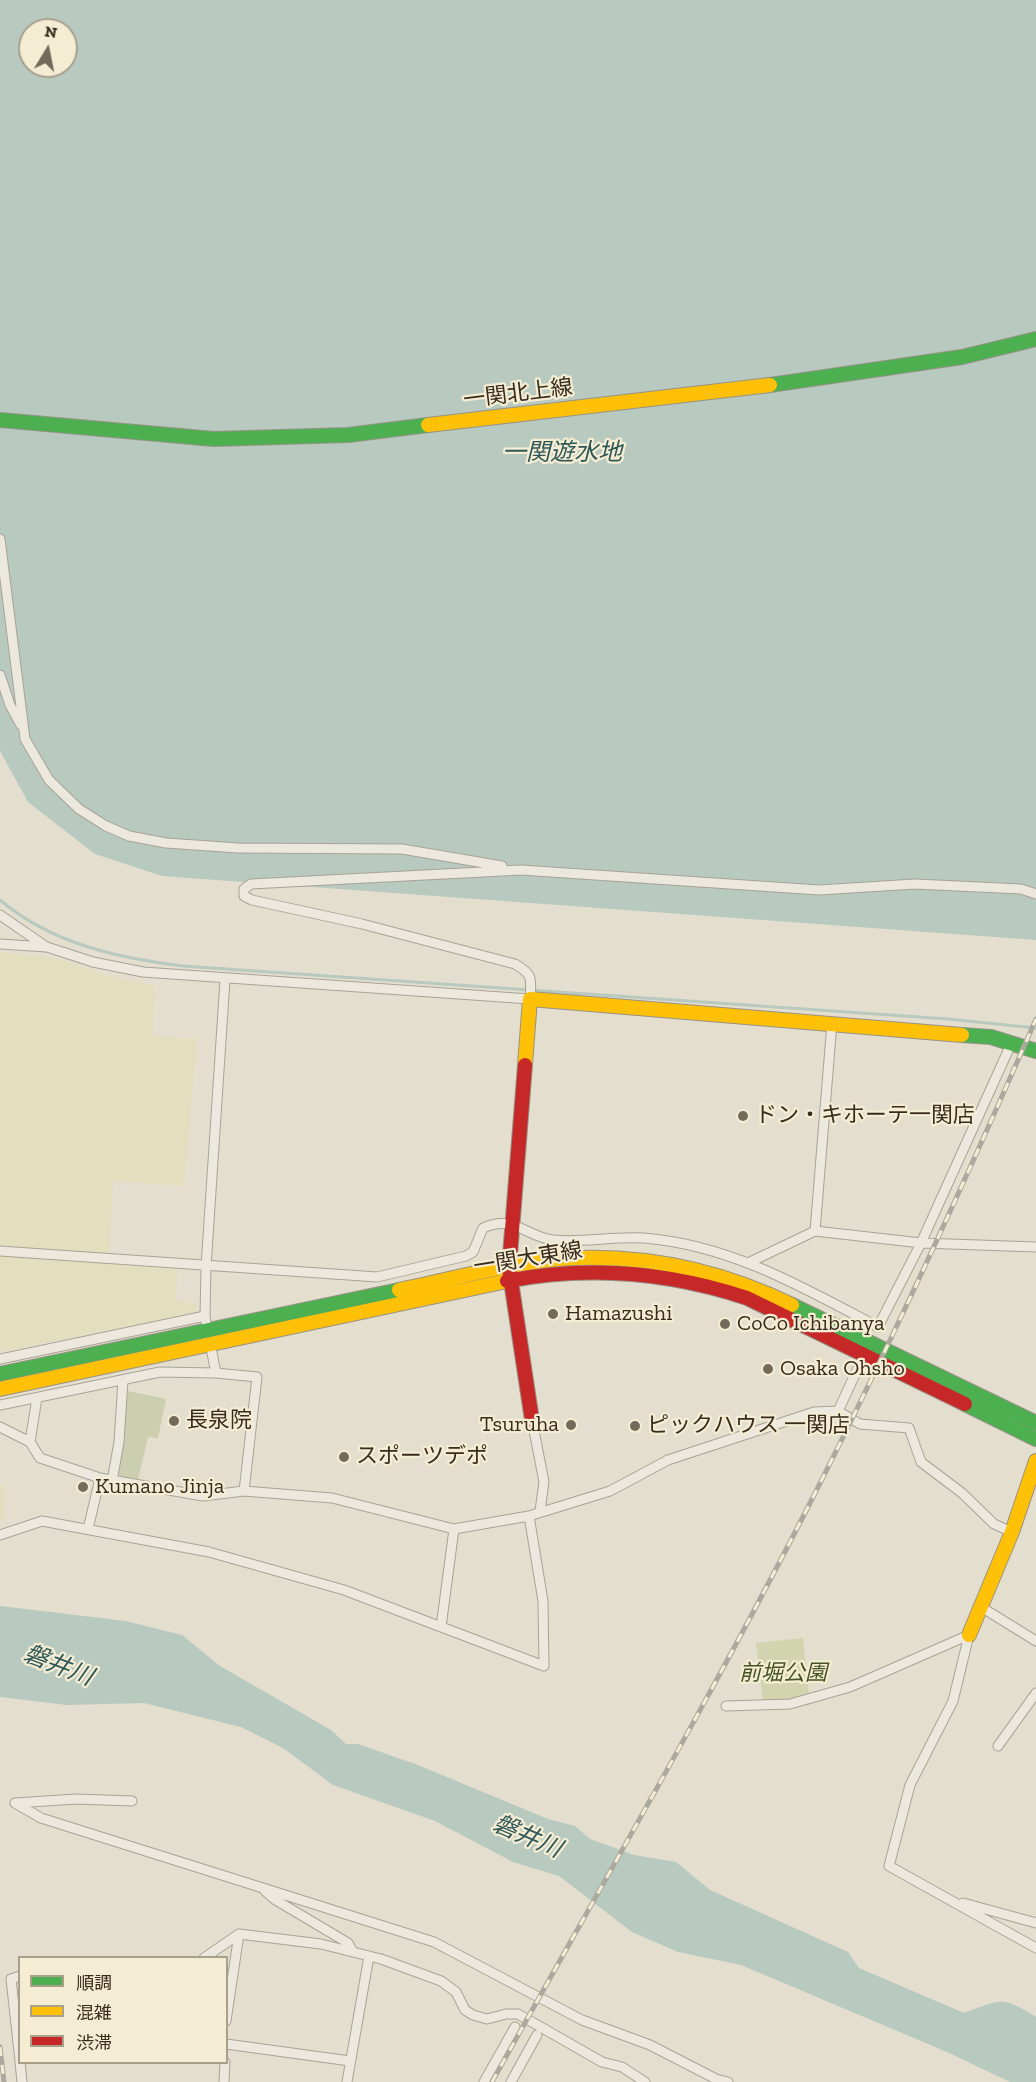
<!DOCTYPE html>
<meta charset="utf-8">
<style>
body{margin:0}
#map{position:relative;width:1036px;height:2082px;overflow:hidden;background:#e3decd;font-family:"Zilla Slab","Noto Sans JP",serif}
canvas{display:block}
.legend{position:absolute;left:18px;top:1956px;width:210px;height:108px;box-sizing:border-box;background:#f5edd3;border:2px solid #a9a08b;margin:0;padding:8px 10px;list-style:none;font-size:18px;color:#382c1e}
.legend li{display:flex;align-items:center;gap:12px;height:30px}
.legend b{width:30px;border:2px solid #a9a08b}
.north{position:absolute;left:18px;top:18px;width:60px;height:60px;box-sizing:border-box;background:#f5edd3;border:2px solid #a9a08b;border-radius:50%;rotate:10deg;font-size:16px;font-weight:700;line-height:24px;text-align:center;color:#382c1e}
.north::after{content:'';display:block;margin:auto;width:21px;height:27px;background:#746a5b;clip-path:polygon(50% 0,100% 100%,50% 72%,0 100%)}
</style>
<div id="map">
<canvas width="1036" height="2082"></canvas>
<ul class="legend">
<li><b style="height:8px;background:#4caf50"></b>順調</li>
<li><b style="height:8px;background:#ffc107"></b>混雑</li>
<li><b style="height:8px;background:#c62828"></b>渋滞</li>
</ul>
<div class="north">N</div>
</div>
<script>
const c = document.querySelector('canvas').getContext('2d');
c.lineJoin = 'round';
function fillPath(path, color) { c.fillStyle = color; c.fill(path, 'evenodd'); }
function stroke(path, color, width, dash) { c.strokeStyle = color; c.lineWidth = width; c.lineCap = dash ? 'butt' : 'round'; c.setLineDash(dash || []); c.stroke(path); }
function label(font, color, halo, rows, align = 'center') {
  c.font = font + ' "Zilla Slab","Noto Sans JP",serif'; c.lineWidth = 4.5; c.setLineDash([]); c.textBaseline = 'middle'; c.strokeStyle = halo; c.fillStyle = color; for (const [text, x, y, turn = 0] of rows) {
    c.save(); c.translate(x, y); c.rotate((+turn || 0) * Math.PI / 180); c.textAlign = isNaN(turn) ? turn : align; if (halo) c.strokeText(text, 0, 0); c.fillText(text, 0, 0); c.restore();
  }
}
fillPath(new Path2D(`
 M0 952 59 959 108 976 155 986 153 1036 197 1039 184 1186 113 1181 109 1261 177 1267 176 1300 197 1304 198 1312 0 1352Z
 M0 1485 5 1486 4 1519 0 1520Z`), '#e3debe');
fillPath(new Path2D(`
 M803 1638 810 1705 764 1710 756 1643Z`), '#d1d4af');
fillPath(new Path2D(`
 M128 1391 166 1399 158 1438 148 1437 138 1480 117 1475Z`), '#cbceaf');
fillPath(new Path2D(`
 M0 0H1036V940L162 876 95 854 28 802 0 751ZM30 30H66V66H30Z
 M0 1606 126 1621 182 1635 220 1666 331 1730 346 1744H358L418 1765 548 1819 575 1826 590 1839 634 1855 676 1862 710 1890 848 1952 859 1968 964 2013C1002 2000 1000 1995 1036 2017V2082H1010L947 2052 741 1965 678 1952 632 1932 559 1876 513 1862 435 1821 333 1785 283 1748 241 1727 144 1703 67 1705 0 1697Z`), '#b8c9c0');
stroke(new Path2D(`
 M0 900C52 944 118 958 183 966L948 1019 1036 1028`), '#b8c9c0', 3);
const street = new Path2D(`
 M0 539 25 739 49 780 79 809 106 826 129 836 166 843 238 848 402 849 502 866
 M0 675 10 705 21 725
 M0 915 45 946
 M0 944 47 947 93 962 143 972 530 999C531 979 534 975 515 964L362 924 252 900 244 896V889L251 884 521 870 819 890 915 884 1021 889 1036 894
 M815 1231 832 1023
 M0 1251 377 1277 466 1256 473 1252 483 1228C514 1214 526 1237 553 1240 582 1243 614 1236 644 1238 730 1245 803 1287 878 1327L921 1243 1012 1042
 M750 1262 815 1231 921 1243 1036 1247
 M207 1329 205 1316 206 1267 225 980
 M210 1343 216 1373
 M0 1359 205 1316
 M0 1405 160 1372 216 1373 257 1377 244 1491
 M838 1411 864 1355
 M532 1420 544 1482 540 1511
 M0 1427 30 1442 40 1458 100 1478 203 1496 244 1491 332 1498 454 1529 529 1516 610 1491 668 1460 814 1412 838 1411 860 1424 909 1428 921 1462 962 1493 994 1524 1012 1532
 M30 1442 37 1398
 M112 1481 119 1442 123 1380
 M88 1529 100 1478
 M0 1535 42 1521 209 1552 344 1590 544 1666 543 1601 529 1516
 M981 1607 1036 1641
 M441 1627 454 1529
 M969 1635 953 1701 910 1785 889 1866 1036 1948
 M726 1706 790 1704 850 1687 969 1635
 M998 1746 1036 1693
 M15 1803 41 1818 434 1942 582 2020 650 2045 716 2079 728 2082
 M15 1803 76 1799 132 1801
 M265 1891 274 1899 348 1943 353 1952
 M963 1903 1036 1923
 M204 1958 239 1934 321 1944 381 1959 441 1981 456 1992 465 2010 473 2015 487 2019 506 2014H518L602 2062 622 2067 645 2082
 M20 1976 11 1979 20 2061
 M226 2021 239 1934
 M226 2044 350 2061
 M20 2062 22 2082
 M224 2082 225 2062
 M347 2082 369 1956
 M484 2082 515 2027
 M511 2082 537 2035`);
const fast = new Path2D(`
 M770 385 962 357 1036 339
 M0 420 214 439 348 435 428 425
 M962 1035 991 1037 1036 1051
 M792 1305 1036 1423
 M0 1374 399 1290
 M965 1404 1036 1439`);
const slow = new Path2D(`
 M428 425 770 385
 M525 1065 530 999 962 1035
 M399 1290C454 1279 520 1260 575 1258 651 1255 724 1272 792 1305
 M0 1389 507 1281
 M969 1635 1012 1532 1036 1461`);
const jam = new Path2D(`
 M525 1065 509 1268 532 1420
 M507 1281C589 1265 668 1272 747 1298L965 1404`);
stroke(street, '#a8a396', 11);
stroke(fast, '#989286', 16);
stroke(slow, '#989286', 16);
stroke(jam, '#989286', 16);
stroke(street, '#ece8de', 9);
stroke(fast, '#4caf50', 14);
stroke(slow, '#ffc107', 14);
stroke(jam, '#c62828', 14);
const rail = new Path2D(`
 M0 2047 4 2082
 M492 2082C598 1891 708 1703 807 1509 889 1348 964 1184 1036 1019`);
stroke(rail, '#aba89e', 5);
stroke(rail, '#f5edd3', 3, [9]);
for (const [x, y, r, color] of [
 [743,1116,6,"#746a5b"],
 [553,1314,6,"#746a5b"],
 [725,1324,6,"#746a5b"],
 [768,1369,6,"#746a5b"],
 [174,1421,6,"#746a5b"],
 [571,1425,6,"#746a5b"],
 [635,1426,6,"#746a5b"],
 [344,1457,6,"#746a5b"],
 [83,1487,6,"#746a5b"]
]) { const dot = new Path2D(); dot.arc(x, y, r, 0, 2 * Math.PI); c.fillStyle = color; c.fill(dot); stroke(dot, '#f5edd3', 2); }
label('22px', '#382c1e', '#f5edd3', [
 ["一関北上線",518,394,-7],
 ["一関大東線",528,1259,-9]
]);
label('22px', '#382c1e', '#f5edd3', [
 ["ドン・キホーテ一関店",755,1116],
 ["Hamazushi",565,1314],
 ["CoCo Ichibanya",737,1324],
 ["Osaka Ohsho",780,1369],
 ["長泉院",186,1421],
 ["Tsuruha",559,1425,"right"],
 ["ピックハウス 一関店",647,1426],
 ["スポーツデポ",356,1457],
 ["Kumano Jinja",95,1487]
], 'left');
label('italic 22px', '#455425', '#f5edd3', [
 ["前堀公園",783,1674]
]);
label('italic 24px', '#2e5757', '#f5edd3', [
 ["一関遊水地",562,453],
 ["磐井川",58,1666,21],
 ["磐井川",527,1837,23]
]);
</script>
